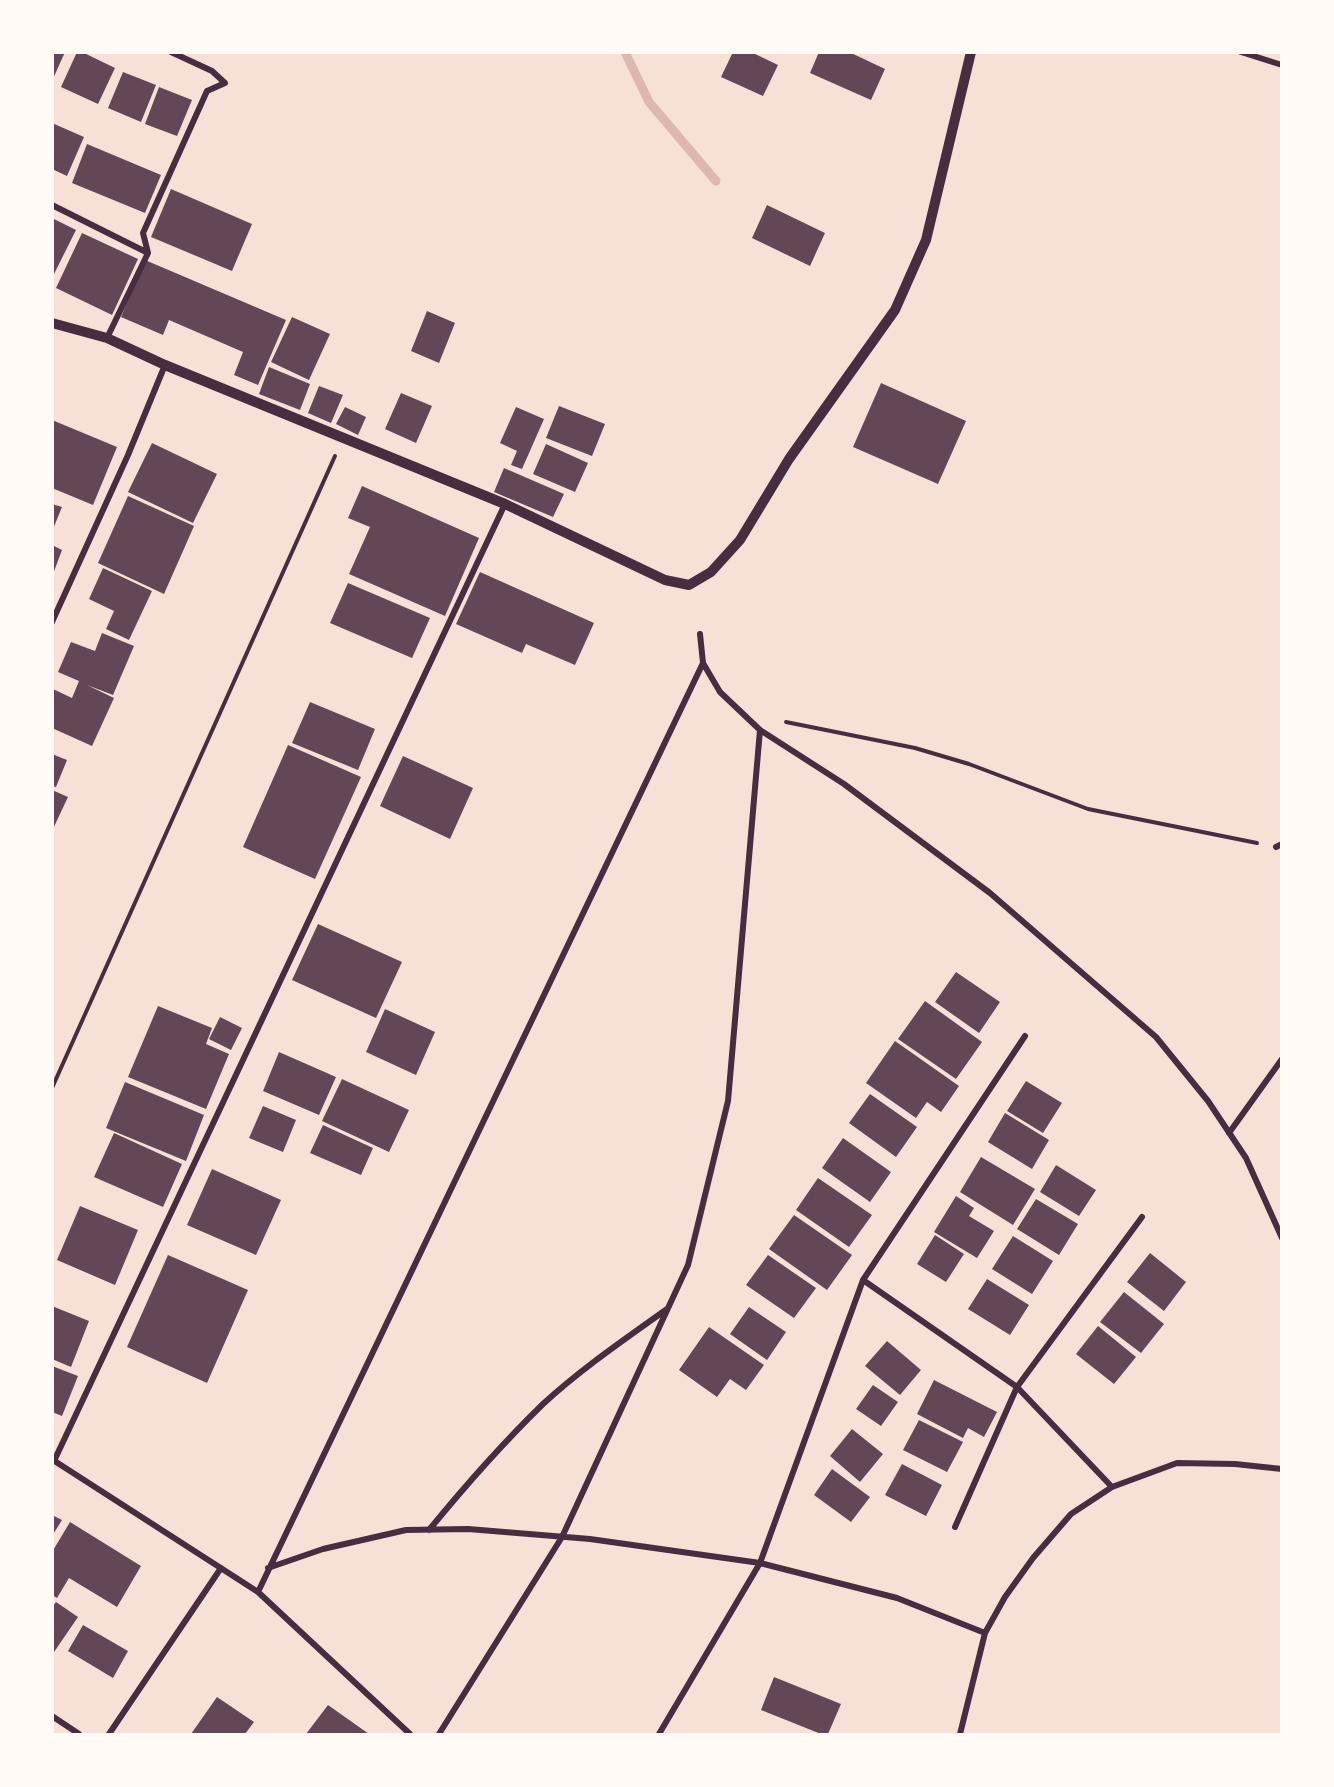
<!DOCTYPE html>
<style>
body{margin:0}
#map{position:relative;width:1334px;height:1787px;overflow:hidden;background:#f7e1d7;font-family:"Exo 2",sans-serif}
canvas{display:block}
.frame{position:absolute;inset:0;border:54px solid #fffaf5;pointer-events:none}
</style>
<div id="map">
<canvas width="1334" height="1787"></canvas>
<div class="frame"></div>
</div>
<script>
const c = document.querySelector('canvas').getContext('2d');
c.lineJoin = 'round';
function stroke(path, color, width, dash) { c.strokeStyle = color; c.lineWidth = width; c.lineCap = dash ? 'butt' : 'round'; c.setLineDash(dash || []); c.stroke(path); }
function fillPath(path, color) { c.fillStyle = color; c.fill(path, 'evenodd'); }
stroke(new Path2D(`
 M625 52 649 102 716 181`), '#dcb8b0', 9);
fillPath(new Path2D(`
 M52 52H65L52 81Z
 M77 52H82L115 68 98 104 61 87Z
 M733 52H751L778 65 763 96 721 77Z
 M819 52H849L885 69 871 100 810 73Z
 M123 72 156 85 141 122 108 108Z
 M159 87 192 100 177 136 145 124Z
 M52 123 84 137 67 176 52 169Z
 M87 144 161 175 145 213 72 183Z
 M171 189 252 224 232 271 151 237Z
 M767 205 825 233 810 266 752 238Z
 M52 218 76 230 52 278Z
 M82 233 138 259 112 315 56 288Z
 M145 260 286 320 258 385 234 375 243 352 169 320 163 335 121 317Z
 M427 311 455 323 439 363 411 351Z
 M292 317 330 334 309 380 271 362Z
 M269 367 310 384 300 410 259 394Z
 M881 383 966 421 938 484 853 447Z
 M319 386 343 395 331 423 308 413Z
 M401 393 432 406 416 443 385 429Z
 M559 406 605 424 592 456 546 438Z
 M345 407 366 417 358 435 336 424Z
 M516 407 544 419 522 469 511 465 517 451 500 443Z
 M52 420 117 447 93 505 52 488Z
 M152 443 217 474 193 523 128 492Z
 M546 444 588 463 575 492 533 474Z
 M504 468 564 494 553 517 494 492Z
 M362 486 479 538 445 616 349 574 370 527 348 518Z
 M128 496 194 526 164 594 98 563Z
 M52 504 62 507 53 529H52Z
 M52 545 62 550 53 574H52Z
 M103 568 152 591 129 640 106 629 114 611 89 599Z
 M480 572 594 623 575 665 526 644 522 653 456 624Z
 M348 583 430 618 412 658 330 623Z
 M102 633 134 646 113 695 87 685 114 698 92 746 52 728V691L53 689 72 698 79 681 58 672 71 642 95 651Z
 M310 702 375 729 358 770 292 743Z
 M288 745 361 777 315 879 243 847Z
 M52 754 67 760 56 787 52 786Z
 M403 756 473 788 450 839 380 806Z
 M52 790 68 797 52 831Z
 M318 924 402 962 376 1018 292 980Z
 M956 972 1000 1002 979 1033 935 1002Z
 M925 1001 982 1042 956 1079 898 1039Z
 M158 1006 212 1028 206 1044 229 1054 206 1109 128 1077Z
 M385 1009 435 1032 416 1075 366 1052Z
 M220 1017 242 1028 231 1050 209 1039Z
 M895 1041 959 1086 941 1112 927 1102 916 1118 866 1083Z
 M279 1052 336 1077 319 1115 263 1091Z
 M342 1079 409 1110 389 1152 322 1121Z
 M1026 1081 1062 1103 1043 1133 1007 1111Z
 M125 1082 204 1115 186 1161 106 1128Z
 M870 1094 917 1127 896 1157 849 1123Z
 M263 1106 296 1120 283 1152 249 1138Z
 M1005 1113 1049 1140 1032 1169 988 1142Z
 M323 1125 373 1148 361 1175 310 1153Z
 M114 1133 182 1164 163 1207 94 1177Z
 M843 1138 891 1172 870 1202 822 1168Z
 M981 1157 1035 1189 1013 1225 960 1192Z
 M1056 1165 1096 1190 1079 1216 1040 1192Z
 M212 1169 281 1200 256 1255 187 1225Z
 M818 1178 872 1215 849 1247 796 1210Z
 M956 1196 974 1208 969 1216 994 1231 977 1258 934 1232Z
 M1036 1199 1078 1224 1059 1255 1017 1229Z
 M80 1206 138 1230 115 1285 57 1260Z
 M794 1215 852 1255 827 1290 769 1249Z
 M935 1235 964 1254 946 1282 917 1264Z
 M1013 1236 1053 1261 1032 1294 992 1269Z
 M1150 1253 1186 1282 1164 1311 1127 1282Z
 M168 1255 248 1290 207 1383 127 1347Z
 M768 1255 816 1288 794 1318 746 1285Z
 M987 1279 1029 1305 1010 1335 968 1309Z
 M1124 1292 1164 1324 1141 1353 1100 1322Z
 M52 1306 89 1321 71 1367 52 1359Z
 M749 1307 786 1332 767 1360 730 1334Z
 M1098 1326 1136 1357 1114 1384 1076 1354Z
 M709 1327 764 1365 746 1390 730 1379 717 1397 679 1370Z
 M887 1341 921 1370 900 1395 865 1366Z
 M52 1366 78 1376 62 1416 52 1412Z
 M934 1380 997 1412 984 1437 968 1428 963 1438 917 1414Z
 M873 1385 898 1402 881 1426 856 1409Z
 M919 1420 963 1442 947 1472 903 1450Z
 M852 1429 883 1454 860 1482 830 1456Z
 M902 1464 942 1485 926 1516 885 1495Z
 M832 1469 870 1497 851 1522 814 1495Z
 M52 1515 62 1520 52 1536Z
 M70 1522 141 1566 117 1607 69 1578 57 1598 52 1595V1552Z
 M56 1602 78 1617 52 1655V1607Z
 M83 1625 128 1651 113 1678 68 1651Z
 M774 1677 841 1704 828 1734H821L761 1710Z
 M217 1697 254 1722 245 1734H191Z
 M328 1705 369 1734H306Z`), '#644757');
stroke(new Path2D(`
 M786 722 915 748 969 764 1088 809 1257 843
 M52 1088 335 456`), '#4a2c40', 4);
stroke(new Path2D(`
 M1241 52 1282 65
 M52 205 148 253
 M107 338 148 253 143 233 207 91 225 83 212 71 171 52
 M52 622 128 455 165 365
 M700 634 703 663 720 692 760 730 844 784 990 893 1156 1037 1208 1101 1246 1158 1282 1238
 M1276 847 1282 844
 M1229 1133 1282 1059
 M863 1280 1017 1387 1112 1487
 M53 1460 258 1592 410 1734
 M54 1461 505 504
 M955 1527 1017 1387 1142 1217
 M429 1530C465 1486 502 1444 543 1404 581 1369 625 1339 667 1309
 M268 1568 323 1549 406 1530 468 1529 590 1539 760 1563 897 1598 985 1633
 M258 1592 703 663
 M52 1716 79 1734
 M109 1734 221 1568
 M439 1734 562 1537 688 1265 728 1101 760 730
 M659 1734 760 1563 863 1280 1025 1036
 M960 1734 985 1633 1005 1597 1033 1558 1071 1514 1112 1487 1177 1463 1235 1464 1282 1469`), '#4a2c40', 6);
stroke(new Path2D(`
 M52 323 107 338 165 365 505 504 665 580 689 585 711 572 740 540 789 459 895 310 926 240 971 52`), '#4a2c40', 10);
</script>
